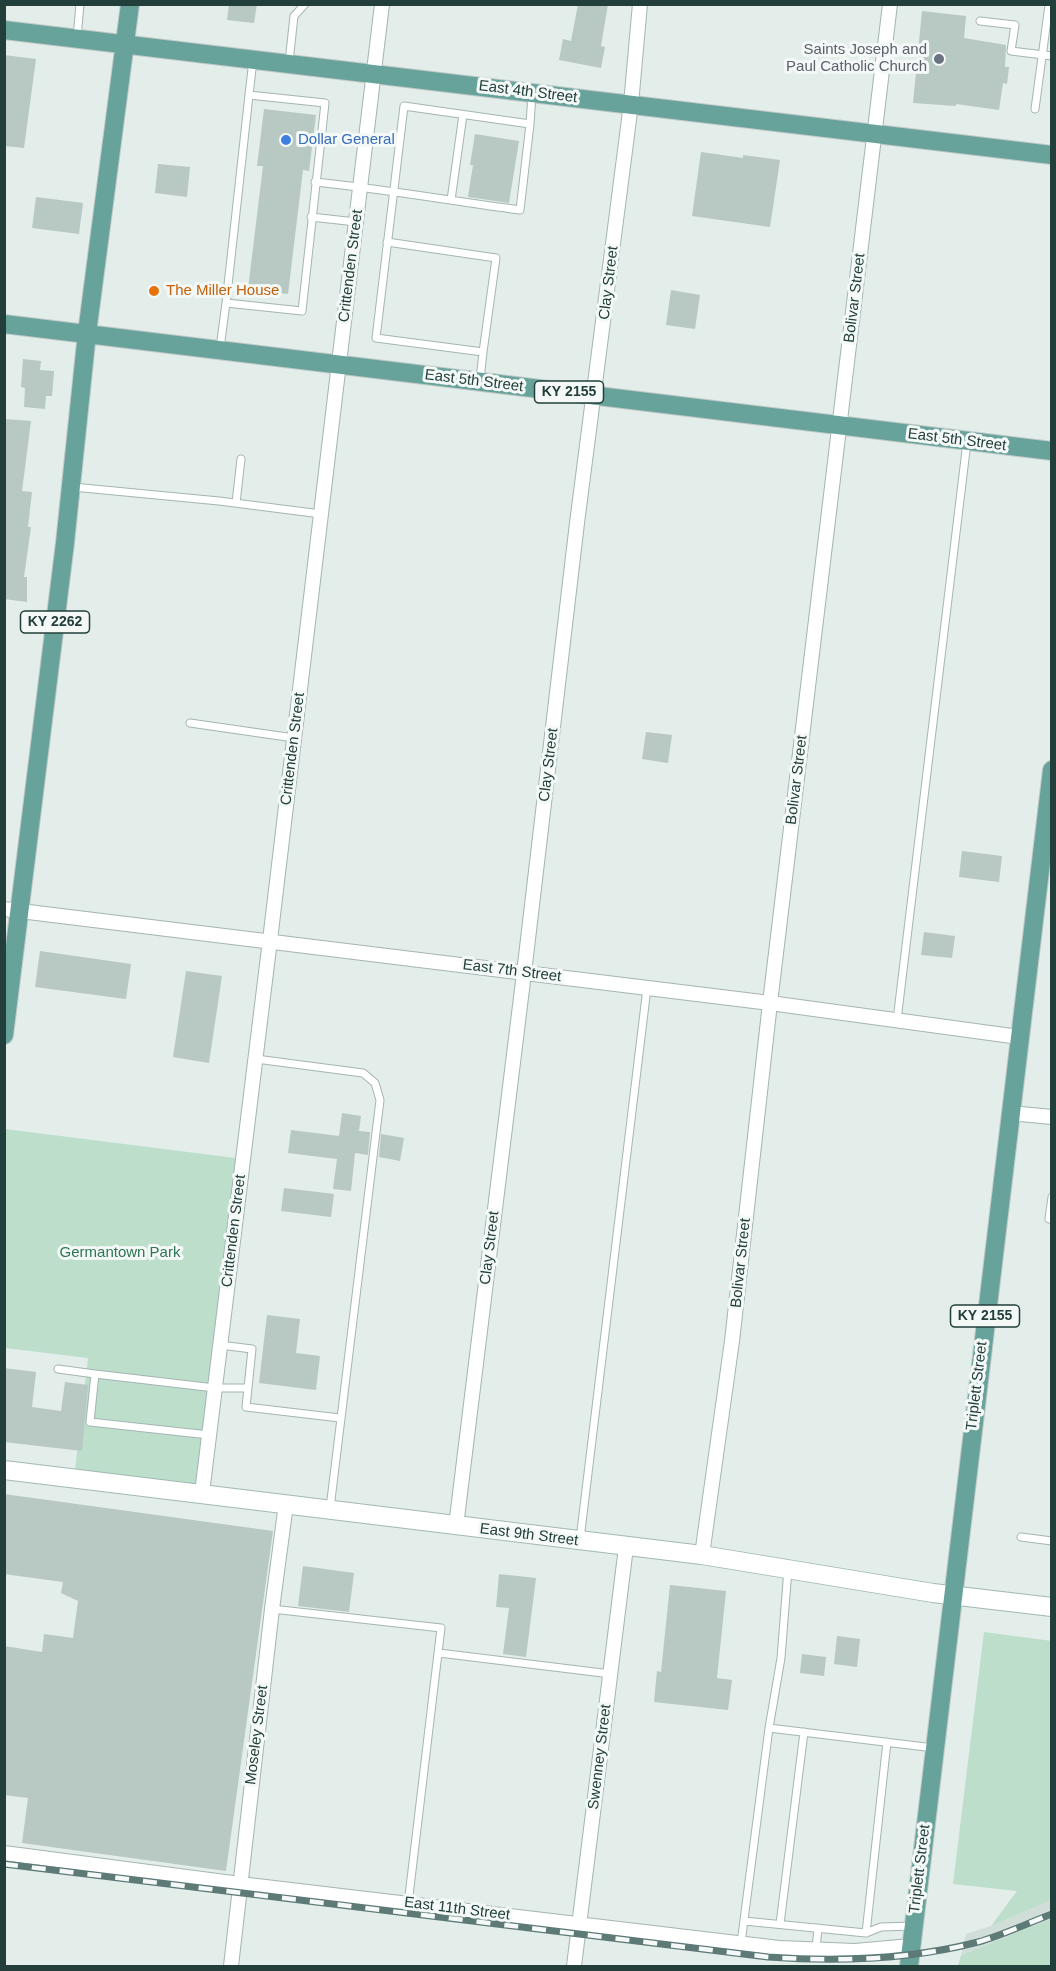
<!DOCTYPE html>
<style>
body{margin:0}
#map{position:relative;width:1056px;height:1971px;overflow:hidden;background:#e3edea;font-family:Arial,sans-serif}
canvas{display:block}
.frame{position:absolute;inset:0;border:6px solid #223f3b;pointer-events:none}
</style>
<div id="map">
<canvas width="1056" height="1971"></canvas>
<div class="frame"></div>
</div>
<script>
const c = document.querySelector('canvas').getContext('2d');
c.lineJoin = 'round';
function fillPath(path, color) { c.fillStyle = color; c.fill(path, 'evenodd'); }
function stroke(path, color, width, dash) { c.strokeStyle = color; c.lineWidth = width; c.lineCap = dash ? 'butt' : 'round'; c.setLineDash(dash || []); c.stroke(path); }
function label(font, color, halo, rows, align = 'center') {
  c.font = font + ' Arial,sans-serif'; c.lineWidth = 6; c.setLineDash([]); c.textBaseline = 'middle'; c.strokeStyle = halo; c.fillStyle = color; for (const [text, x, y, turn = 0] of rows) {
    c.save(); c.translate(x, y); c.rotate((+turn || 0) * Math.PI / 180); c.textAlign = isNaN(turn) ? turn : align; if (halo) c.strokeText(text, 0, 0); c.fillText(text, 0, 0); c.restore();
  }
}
fillPath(new Path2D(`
 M1051 1900V1919L961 1955 966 1934 991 1926Z`), '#d1ddd9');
fillPath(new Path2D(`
 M5 1129 243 1159 202 1493 74 1479 88 1358 5 1348Z
 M984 1632 1052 1641 1051 1900 991 1926 1017 1891 953 1884Z
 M1051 1919V1966H958L961 1955Z`), '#bcdeca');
fillPath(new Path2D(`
 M229 4H257L254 23 227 20Z
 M578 4H608L601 46 605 47 601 68 559 60 563 39 571 41Z
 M922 11 966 16 964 38 1006 45 1005 67H1009L1007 84 1003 83 999 110 956 104V106L913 103Z
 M4 55 36 59 24 148 4 146Z
 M264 109 316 115 309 171 303 170 288 294 248 289 263 166H257Z
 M475 134 519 141 509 203 468 197 473 165H470Z
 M701 152 743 158V155L780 160 770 227 692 216Z
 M158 164 190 167 187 197 155 193Z
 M36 197 83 203 79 234 32 228Z
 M671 290 700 295 695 329 666 325Z
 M23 359 41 361 40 370 54 371 52 396H46L45 409 24 407 25 388 21 387Z
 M4 419 31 421 22 491 32 492 28 527H31L24 577H27V602L4 599Z
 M646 732 672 735 668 763 642 759Z
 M962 851 1002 856 999 882 959 877Z
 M924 932 955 936 952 958 921 955Z
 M40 951 131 964 126 999 35 987Z
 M186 971 222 976 209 1063 173 1057Z
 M342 1113 361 1116 359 1131 370 1132 368 1155 355 1153 351 1191 333 1189 337 1159 288 1153 291 1130 339 1136Z
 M381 1134 404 1138 400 1161 379 1157Z
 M284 1188 334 1194 331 1217 281 1211Z
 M267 1315 300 1319 296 1353 320 1356 316 1390 259 1383Z
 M4 1368 36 1372 32 1407 61 1411 65 1382 88 1385 82 1451 4 1442Z
 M4 1494 273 1531 226 1871 22 1843 28 1798 4 1795V1646L42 1652 44 1634 73 1638 78 1601 61 1593 63 1582 4 1574Z
 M303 1566 354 1573 349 1612 298 1606Z
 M499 1574 536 1578 526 1657 503 1654 509 1608 496 1607Z
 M670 1585 726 1591 717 1678 732 1680 728 1710 654 1702 657 1671 661 1672Z
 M837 1636 860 1639 857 1667 834 1664Z
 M802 1654 826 1657 824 1676 800 1673Z`), '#b8c8c3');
const lane = new Path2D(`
 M980 21 1015 25 1011 51 1052 56
 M77 38 80 4
 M289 62 294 16 305 4
 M249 95 253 60
 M1035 109 1049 5
 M530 124 532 94
 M315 182C384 189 452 201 520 210L530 124 404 106C395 184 385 261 376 338L483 352 496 258 387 242
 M451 200 463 115
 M311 217 356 222
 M220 348 226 303 302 311 325 103 249 95 226 303
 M480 380 483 352
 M73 487 219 501 321 514
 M236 503 241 459
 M190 723 294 738
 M897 1020 967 442
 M256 1059 363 1073 375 1083 380 1100 330 1508
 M1052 1197 1049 1219H1052
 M220 1345 252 1349 246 1407 340 1418
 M58 1369 95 1374
 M209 1435 90 1422 95 1374 215 1388H248
 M1021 1537 1052 1541
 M580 1539 647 988
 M272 1609 441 1628 408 1904
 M439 1653 611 1674
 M769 1728 781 1658 788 1569
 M744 1921 866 1933 887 1742
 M780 1924 804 1732
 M866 1933 881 1927 913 1926
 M741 1943 769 1728 934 1748
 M816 1949 818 1928`);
const street = new Path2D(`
 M4 909 770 1003 1019 1037
 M1010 1113 1052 1117
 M202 1493 270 940 382 4
 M456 1526 524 973 577 523 631 104 640 4
 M702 1555 732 1341 770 1003 890 4
 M4 1853 240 1884 779 1948 855 1951 911 1946
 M231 1966 272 1609 286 1504
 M574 1966 626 1547`);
const secondary = new Path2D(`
 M4 1470 702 1555 933 1593 1052 1607`);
const primary = new Path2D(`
 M4 30 1052 155
 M4 324 1052 451
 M4 1035 65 543 87 333 130 4
 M909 1966 1052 770`);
stroke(lane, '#a5b5b2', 9);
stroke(street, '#a5b5b2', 16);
stroke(secondary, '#a1b9b4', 20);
stroke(primary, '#c1c9c8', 20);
stroke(lane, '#fff', 7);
stroke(street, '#fff', 14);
stroke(secondary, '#fff', 18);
stroke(primary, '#67a39b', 18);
const rail = new Path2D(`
 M4 1864 768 1957C839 1962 909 1960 978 1942 1003 1935 1028 1923 1052 1914`);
stroke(rail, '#5d7a76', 7);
stroke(rail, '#f4f9f7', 4.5, [14]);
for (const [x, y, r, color] of [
 [939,59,6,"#6b7280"],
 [286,140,6,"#3f7fe0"],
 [154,291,6,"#e8710a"]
]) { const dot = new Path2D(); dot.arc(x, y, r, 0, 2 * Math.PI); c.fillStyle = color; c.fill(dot); stroke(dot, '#f4f9f7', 2); }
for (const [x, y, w] of [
 [569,392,69],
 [55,622,69],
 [985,1316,69]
]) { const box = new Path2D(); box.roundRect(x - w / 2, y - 11, w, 22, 4.5); c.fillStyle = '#f4f9f7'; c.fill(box); stroke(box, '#223f3b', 1.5); }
label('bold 14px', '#223f3b', null, [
 ["KY 2155",569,392],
 ["KY 2262",55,622],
 ["KY 2155",985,1316]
]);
label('15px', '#5b616d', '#f4f9f7', [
 ["Saints Joseph and",927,50],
 ["Paul Catholic Church",927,67]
], 'right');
label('15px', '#223f3b', '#f4f9f7', [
 ["East 4th Street",528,92,7],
 ["Crittenden Street",351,266,-83],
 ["Clay Street",609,283,-83],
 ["Bolivar Street",855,298,-83],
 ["East 5th Street",474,381,7],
 ["East 5th Street",957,440,7],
 ["Crittenden Street",293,749,-83],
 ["Clay Street",549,765,-83],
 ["Bolivar Street",797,780,-83],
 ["East 7th Street",512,971,7],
 ["Crittenden Street",234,1231,-83],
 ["Clay Street",490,1248,-83],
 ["Bolivar Street",741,1263,-84],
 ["Triplett Street",977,1386,-83],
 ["East 9th Street",529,1535,7],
 ["Moseley Street",257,1735,-83],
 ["Swenney Street",600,1757,-83],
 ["Triplett Street",920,1869,-83],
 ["East 11th Street",457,1909,7]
]);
label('15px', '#366cbe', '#f4f9f7', [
 ["Dollar General",298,140]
], 'left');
label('15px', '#c56008', '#f4f9f7', [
 ["The Miller House",166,291]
], 'left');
label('15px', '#2c7652', '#f4f9f7', [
 ["Germantown Park",120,1253]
]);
</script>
